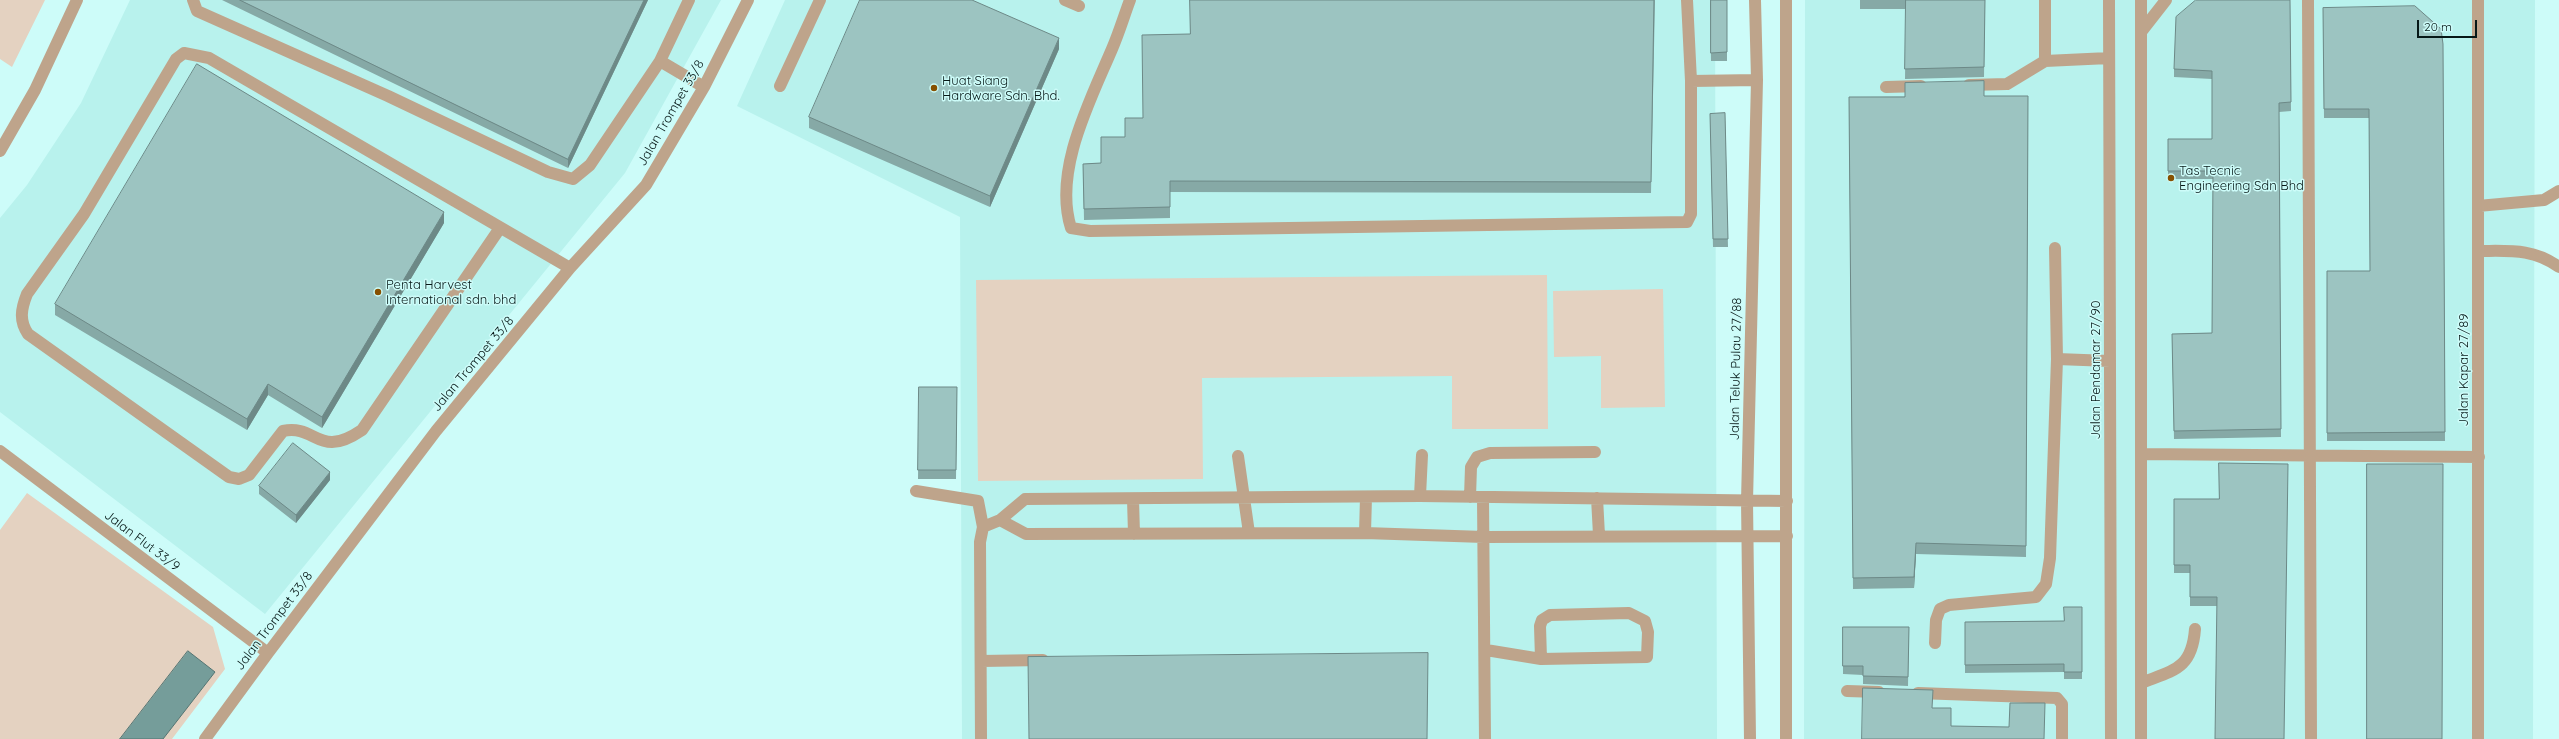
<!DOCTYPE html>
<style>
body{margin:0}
#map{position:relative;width:2559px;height:739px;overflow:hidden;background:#cdfcf9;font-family:Quicksand,sans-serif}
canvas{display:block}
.scale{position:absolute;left:2417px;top:20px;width:60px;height:18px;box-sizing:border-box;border:2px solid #061817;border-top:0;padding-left:5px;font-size:12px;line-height:14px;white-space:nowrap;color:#061817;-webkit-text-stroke:3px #cdfcf9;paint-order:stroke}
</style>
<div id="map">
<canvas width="2559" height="739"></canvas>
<div class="scale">20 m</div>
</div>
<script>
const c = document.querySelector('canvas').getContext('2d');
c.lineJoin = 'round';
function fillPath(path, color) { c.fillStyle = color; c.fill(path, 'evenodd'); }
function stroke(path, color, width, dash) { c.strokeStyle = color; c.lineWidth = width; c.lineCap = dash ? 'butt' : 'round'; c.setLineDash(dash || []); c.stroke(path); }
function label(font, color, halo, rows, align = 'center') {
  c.font = font + ' Quicksand,sans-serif'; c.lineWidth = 3; c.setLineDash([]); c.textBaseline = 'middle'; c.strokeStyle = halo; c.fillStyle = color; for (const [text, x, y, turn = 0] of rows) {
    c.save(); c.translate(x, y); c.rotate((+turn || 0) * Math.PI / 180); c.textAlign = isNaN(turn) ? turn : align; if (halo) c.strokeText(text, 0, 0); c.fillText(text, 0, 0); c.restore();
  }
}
fillPath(new Path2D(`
 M130 0H721L625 173 265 614 0 412V218L27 185 81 103Z
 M785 0H1715L1717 739H962L960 217 737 106Z
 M1805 0H2535L2533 739H1804Z`), '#b8f2ed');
fillPath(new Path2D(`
 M0 0H45L12 67 0 59Z
 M1547 275 1548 429H1452V376L1202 378 1203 479 978 481 976 280Z
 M1663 289 1665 407 1601 408V356L1554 357 1553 291Z
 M27 493 213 627 225 669 172 739H0V530Z`), '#e4d2c1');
const water = new Path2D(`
 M188 651 215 672 163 739H120Z`);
fillPath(water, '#759d9a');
stroke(water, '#547573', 1);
stroke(new Path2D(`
 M193 0 197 11 388 96 548 172 573 179 590 165 660 61 689 0
 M1065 0 1079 6
 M1130 0C1124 16 1119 33 1112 49 1090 101 1053 171 1071 228L1090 231 1687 222 1691 214V81L1687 0
 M2045 0V61
 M2109 0 2111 739
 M2141 0V739
 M2308 0 2311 739
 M2478 0V739
 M2141 32 2166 0
 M660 61 704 87
 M1691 81 1757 80
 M1969 85 2007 84 2045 61 2109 58
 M780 86 820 0
 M1886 87 1921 86
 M0 151 35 90 77 0
 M2478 206 2544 200 2559 191
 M500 228 362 430C318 460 317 424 283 431L249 475 239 479 229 477 28 334C19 321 21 309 27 294L84 214 176 59 184 53 209 58 570 268
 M2055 248 2057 359
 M2478 251C2509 251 2533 248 2559 267
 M0 451 268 653
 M2141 454 2479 457
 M1238 456 1249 533
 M916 491 978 501 983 527
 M1420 496 1422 455
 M1470 497 1471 467 1477 457 1490 453 1595 452
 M1483 498 1485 739
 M1597 498 1599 535
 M1133 499 1134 534
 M1000 520 1026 534 1365 533 1484 537 1787 536
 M1365 533 1366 497
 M1935 643 1936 620 1940 609 1949 605 2036 597 2046 584 2050 558 2057 359 2110 361
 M1486 650 1541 659 1647 657 1648 632 1645 621 1629 613 1550 615 1542 620 1540 626 1541 659
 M981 661 1043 660
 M2141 683C2174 670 2192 669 2195 629
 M1847 691 1879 692
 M1918 693 2057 698 2062 704V739
 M205 739 268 653 436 431 570 268 646 185 704 87 748 0
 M981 739 980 542 983 527 1000 520 1025 499 1420 496 1787 501
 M1750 739 1747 501 1757 80 1755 0
 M1786 739V0`), '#bea48b', 12);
fillPath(new Path2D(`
 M222 0H648L568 168Z
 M1655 0 1651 193 1170 192V218L1084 220 1083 164 1101 163 1143 118 1190 34Z
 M1710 0 1727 52V61H1711Z
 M1860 0H1985L1984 77 1905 79 1906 9H1860Z
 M2290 0 2291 111 2279 112 2281 437 2174 439 2172 334 2212 333 2213 179H2168V139H2212V79L2174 77V69Z
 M2323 8 2443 44 2445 441H2327V271H2370L2369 118H2324Z
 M1059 49 990 207 809 128V117Z
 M2028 96 2026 557 1916 554 1914 588 1853 589 1849 97Z
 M1725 113 1728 247H1713L1710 114Z
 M444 223 322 428 268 395 247 430 55 315V304Z
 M919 387H957L956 479H918Z
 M330 480 296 523 259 494V486Z
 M2174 499H2219L2217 606H2190V573H2174Z
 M2082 607V679H2064V672L1965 673V622L2064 621Z
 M1843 627H1909L1908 686 1863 684V675L1843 674Z`), '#86a9a6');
fillPath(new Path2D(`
 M644 0H648L568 168V159Z
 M1059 38V49L990 207V196Z
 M444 212V223L322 428V417Z
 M268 384V395L247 430V419Z
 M330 472V480L296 523V515Z
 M1916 543V554L1914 588V577Z`), '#6d8987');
const building = new Path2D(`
 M240 0H644L568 159Z
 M860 0H972L1059 38 990 196 809 117Z
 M1190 0H1654L1651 182 1170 181V207L1084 209 1083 164 1101 163V137H1125V118H1143L1142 35 1190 34Z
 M1711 0H1727V52L1711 53Z
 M1906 0H1985L1984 67 1905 69Z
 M2196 0H2290L2291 102 2279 103 2281 429 2174 431 2172 334 2212 333 2213 171H2168V139H2212V71L2174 69 2176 17Z
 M2415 6 2441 29 2443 44 2445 432 2327 433V271H2370L2369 109H2324L2323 8Z
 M197 64 444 212 322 417 268 384 247 419 55 304Z
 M1984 81V96H2028L2026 546 1916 543 1914 577 1853 578 1849 97H1905V83Z
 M1725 113 1728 239H1713L1710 114Z
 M919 387H957L956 470H918Z
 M293 443 330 472 296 515 259 486Z
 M2219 463 2288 464 2284 739H2215L2217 597H2190V565H2174V499H2219Z
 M2367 464H2443L2442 739H2367Z
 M2064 607H2082V672H2064V664L1965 665V622L2064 621Z
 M1843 627H1909L1908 677 1863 676V666H1843Z
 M1428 653 1427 739H1029L1028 657Z
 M1863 688 1933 690 1932 708H1951V726L2009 727 2010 703H2045L2044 739H1862Z`);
fillPath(building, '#9cc4c1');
stroke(building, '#6d8987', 1);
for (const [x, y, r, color] of [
 [934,88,4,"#875000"],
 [2171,178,4,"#875000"],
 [378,292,4,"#875000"]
]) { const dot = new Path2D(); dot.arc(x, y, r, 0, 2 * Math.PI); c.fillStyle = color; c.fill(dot); stroke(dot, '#cdfcf9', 1.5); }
label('13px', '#061817', '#cdfcf9', [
 ["Huat Siang",942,81],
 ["Hardware Sdn. Bhd.",942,96],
 ["Tas Tecnic",2179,171],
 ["Engineering Sdn Bhd",2179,186],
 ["Penta Harvest",386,285],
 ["International sdn. bhd",386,300]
], 'left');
label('13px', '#061817', '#cdfcf9', [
 ["Jalan Trompet 33/8",671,113,-60],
 ["Jalan Trompet 33/8",473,364,-50],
 ["Jalan Teluk Pulau 27/88",1736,369,-89],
 ["Jalan Pendamar 27/90",2096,370,-90],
 ["Jalan Kapar 27/89",2464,370,-90],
 ["Jalan Flut 33/9",142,541,37],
 ["Jalan Trompet 33/8",274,621,-53]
]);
</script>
